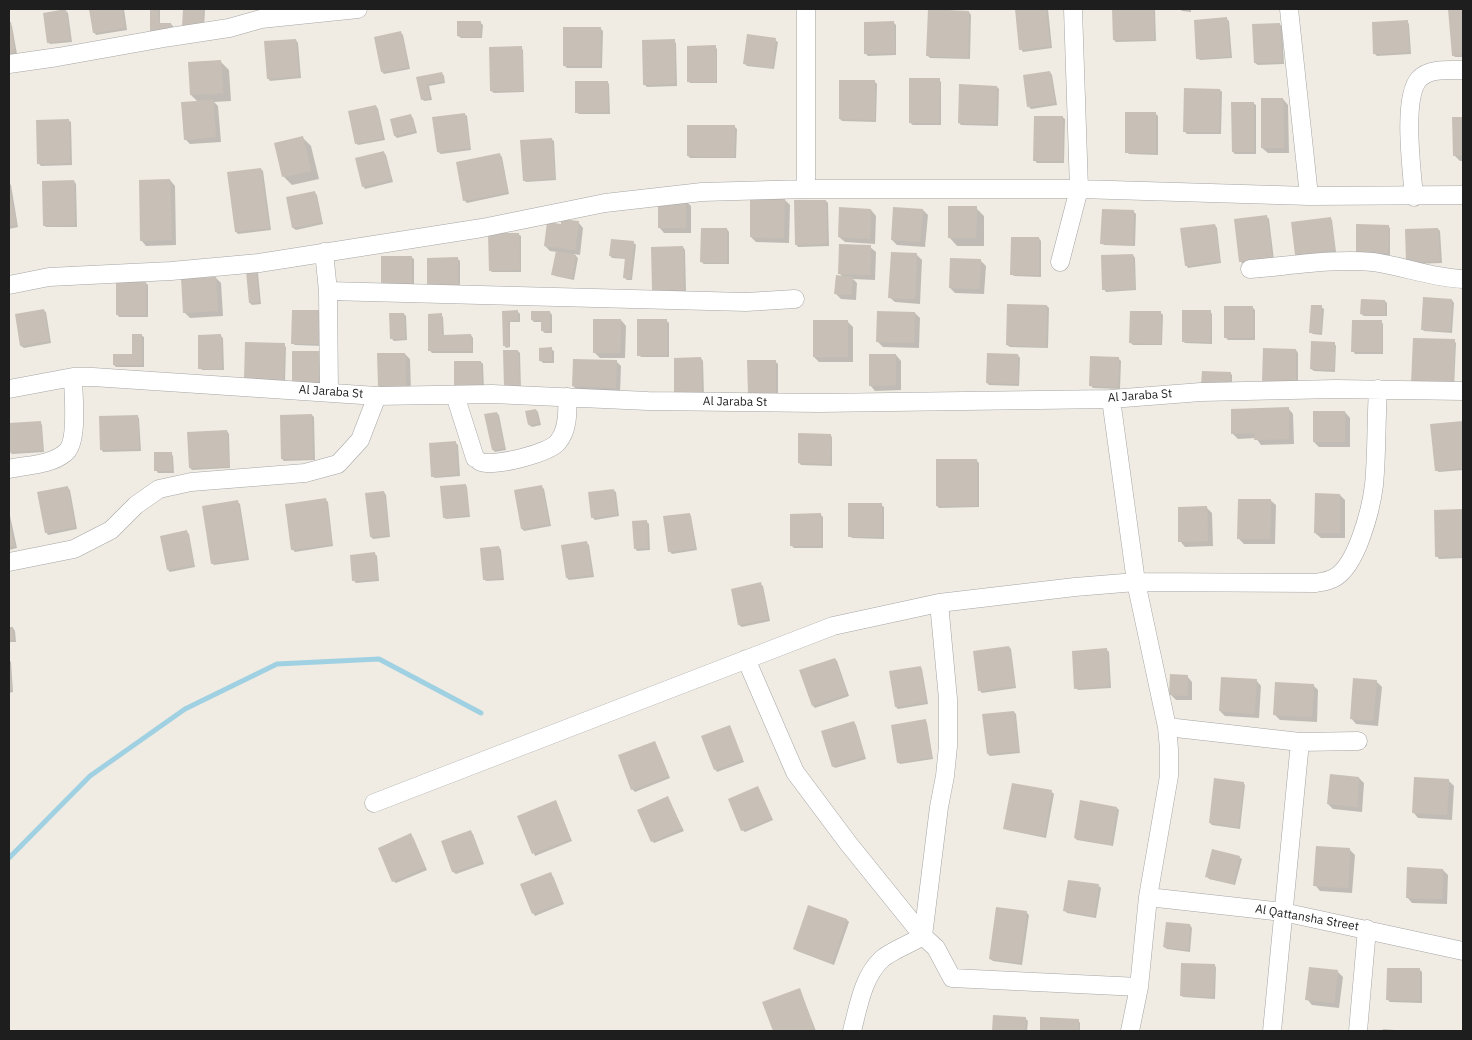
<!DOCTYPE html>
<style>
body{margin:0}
#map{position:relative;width:1472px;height:1040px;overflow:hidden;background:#f0ece3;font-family:"IBM Plex Sans",sans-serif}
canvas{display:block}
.frame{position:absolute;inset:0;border:10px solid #1e1e1e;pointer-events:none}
</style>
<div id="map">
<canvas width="1472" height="1040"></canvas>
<div class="frame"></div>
</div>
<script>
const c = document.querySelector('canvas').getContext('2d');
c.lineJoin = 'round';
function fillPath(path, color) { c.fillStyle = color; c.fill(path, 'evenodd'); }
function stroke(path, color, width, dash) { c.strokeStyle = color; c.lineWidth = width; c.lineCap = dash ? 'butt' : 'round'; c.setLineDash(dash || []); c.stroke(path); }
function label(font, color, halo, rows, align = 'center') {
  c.font = font + ' "IBM Plex Sans",sans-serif'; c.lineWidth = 4.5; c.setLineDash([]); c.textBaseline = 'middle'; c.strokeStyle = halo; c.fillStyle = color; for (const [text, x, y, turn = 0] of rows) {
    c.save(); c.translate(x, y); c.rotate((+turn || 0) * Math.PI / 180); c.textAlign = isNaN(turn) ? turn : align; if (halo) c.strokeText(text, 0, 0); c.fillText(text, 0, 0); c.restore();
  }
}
fillPath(new Path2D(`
 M90 9H124L127 30 96 35 94 32Z
 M151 9H160V24H171L173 26V32L154 33 152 30Z
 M184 9H205L204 29 184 26Z
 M1026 9H1048L1052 48 1023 52 1021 49 1016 10Z
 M1113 9H1155L1156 41 1116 42 1114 40Z
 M1180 9H1191V12L1182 11Z
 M1463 9V57H1455L1453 55 1450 10Z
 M66 11 68 13 72 42 50 44 48 42Z
 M969 12 971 15 970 59 930 58 928 56Z
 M1227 19 1229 21 1232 58 1200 60 1197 58Z
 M1407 21 1409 24 1411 54 1377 56 1374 53Z
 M480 22 483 25 482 38H461L458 36Z
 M893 22 896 25V55L868 56 865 53Z
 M9 23 12 26 17 54 9 56Z
 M1279 24 1282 26 1284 64 1258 65 1255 63Z
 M600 28 603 31 602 68H567L564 65Z
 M401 33 403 35 410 69 384 74 382 72Z
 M296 40 298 43 301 78 270 81 268 78Z
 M775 40 778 42 774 69 747 66 744 63Z
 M674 41 676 43 677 86 647 87 644 84Z
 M521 47 523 50 524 92 494 93 491 91Z
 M715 47 717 49V83H690L688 81Z
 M220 61 229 70 231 101 214 102 218 106 221 142 190 144 185 139 198 102 191 95Z
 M1050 72 1052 75 1057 105 1031 109 1029 107Z
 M442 73 444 76 445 83 429 86 432 100 424 101 422 99 418 78Z
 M939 80 941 82V125H913L910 123Z
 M607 82 609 84 610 114H579L576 112Z
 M875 82 877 84 876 122 842 121 840 119Z
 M997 87 999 89 998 126 961 125 959 123Z
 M1220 90 1222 92 1221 134H1187L1185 132Z
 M1283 99 1288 105 1289 153H1268L1262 148Z
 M1253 103 1256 105V154H1235L1233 152Z
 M376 106 378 109 385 140 358 145 356 143Z
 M464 114 467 116 471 150 441 154 438 152Z
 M1156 114 1158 116V155L1129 154 1127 152Z
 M411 116 413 118 417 133 397 138 395 136 391 120Z
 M1062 117 1065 119 1064 163H1037L1035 161Z
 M1463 118V161H1460L1454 155 1453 119Z
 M68 120 71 122 72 165 41 166 39 164Z
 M734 126 737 129 736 158H690L688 156Z
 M303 138 311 146 319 179 292 185 284 177Z
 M551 139 554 141 556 180 526 182 524 180Z
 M384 153 386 155 393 182 365 189 363 186Z
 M500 155 502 157 509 194 467 203 464 200Z
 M261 169 263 171 271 230 238 234 236 232Z
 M170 180 175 186 176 245 146 246 141 240Z
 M74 181 76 184 77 227H46L44 225Z
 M9 183 11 185 18 227 9 229Z
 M315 193 317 195 323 224 296 230 293 228Z
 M785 200 790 205 789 243 756 242 751 237Z
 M686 201 691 206V233H664L659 227Z
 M826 201 828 203 829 246 798 247 796 244Z
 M976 208 984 216V246H957L949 237Z
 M871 210 876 216 875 244 845 242 839 237Z
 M923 210 928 215 925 247 897 245 892 240Z
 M1133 211 1136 214 1135 246 1104 245 1102 243Z
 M1267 217 1269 219 1274 260 1242 263 1240 261Z
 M1330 218 1332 220 1336 252 1299 257 1297 255Z
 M578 222 583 228 580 255 574 254 578 258 574 280 555 276 553 274 557 252 550 251 545 246 562 226Z
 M1215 225 1217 228 1221 263 1188 268 1186 265Z
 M1388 226 1390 228V255H1359Z
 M727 229 729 232V264H704L701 262Z
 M1438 229 1440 231 1442 263 1409 264Z
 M518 234 521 236V272H492L490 270Z
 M1039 238 1041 241V277L1014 276 1012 274Z
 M634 243 636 245 632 280H627L624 277 626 259 612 258 610 255Z
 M683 247 685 250 686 293H655Z
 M870 247 876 252 875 280 853 279 857 283 856 300 841 299 836 294 843 277 839 273Z
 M917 255 922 260 920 304 895 302 889 297Z
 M1133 255 1135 258 1136 290 1106 292 1104 289Z
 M411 257 414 259V289L382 287Z
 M458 259 460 261V291H430Z
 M980 260 986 266 984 294 955 293 950 288Z
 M256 271 258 273 261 304 252 305 250 303 247 272Z
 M216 278 221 283 223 316 190 318 184 312Z
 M146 283 148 285V317H119L117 314Z
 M1452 300 1454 303 1452 333 1424 331 1422 329Z
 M1385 301 1387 303V316H1364L1361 314Z
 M1047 306 1049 308 1048 348 1010 347 1007 345Z
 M1321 307 1324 309 1322 335 1313 334 1310 332Z
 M1253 308 1255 310V340H1228L1225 337Z
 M43 310 46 312 51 343 24 348 21 346Z
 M293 311 323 346 295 345 292 343Z
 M1210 311 1212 314V344L1185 343 1183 341Z
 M503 312H518L520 314V322H510V347L506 348 504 345Z
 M550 312 552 315V333H545L542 331V322H534L532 320Z
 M915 313 920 318 919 348 883 347 877 341Z
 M1161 313 1163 315 1162 345H1133L1131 343Z
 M404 314 406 316 407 340 394 341 391 338Z
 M441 315 443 317 444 336 471 335 473 338V353H432L430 351Z
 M621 320 626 326 625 358H600L594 352Z
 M666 320 669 323V357H641L639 355Z
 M1381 321 1383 324V354H1355L1353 351Z
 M848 322 853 327V362H819L814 357Z
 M141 335 144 337V367H116L114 365 133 355Z
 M221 336 223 338 224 370H202L200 368Z
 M1454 341 1456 343 1454 388 1415 386Z
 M1334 343 1336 346 1335 372 1314 371 1311 369Z
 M284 345 286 347 285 382 247 380 245 378Z
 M551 349 554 351V363H543L540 360Z
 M1296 350 1298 353V383L1266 382 1264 380Z
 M518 351 520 353 521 390H508Z
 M405 354 410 359 411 391H384L379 386Z
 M896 355 901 361V390L875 391 870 385Z
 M1018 355 1020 358 1019 386 989 385 987 383Z
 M701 358 703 361 704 395 675 393Z
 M1118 358 1121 361 1120 389 1093 388 1091 386Z
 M616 361 621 366 620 393 578 391 573 386Z
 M775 361 778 364V395L749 393Z
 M481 362 483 364 484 389 458 390Z
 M1230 373 1232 375V389L1205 388Z
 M1288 408 1293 414 1294 444 1261 445 1256 438 1238 439 1232 433Z
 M536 410 538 412 541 425 532 427 529 425Z
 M1345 412 1350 418V447H1319L1314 442Z
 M497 413 499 415 506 450 495 452 493 450Z
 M312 415 314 417 315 460 284 461 282 459Z
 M137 416 139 418 141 451 103 452 101 449Z
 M40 422 42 425 44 452 12 454 10 452 9 424Z
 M1463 422V470L1439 472 1436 470 1432 425Z
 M227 431 229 434 230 468 192 470 190 468Z
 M830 435 832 437V466L801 465 799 463Z
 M455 442 458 445 460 476 435 478 432 476Z
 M171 453 173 456 174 473H158L156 470Z
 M976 460 979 463V507L939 508 937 506Z
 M465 485 467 487 470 517 446 519 444 517Z
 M67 487 70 490 77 529 48 535 46 532Z
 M542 487 544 489 551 526 524 531 522 529Z
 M613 490 616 492 619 516 595 520 592 517Z
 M384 492 386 495 390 537 373 539 371 537Z
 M1340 495 1345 500V538H1321L1315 533Z
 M325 499 328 502 333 546 295 552 292 549Z
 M1270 500 1276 505 1275 544H1244L1239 539Z
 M237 501 240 504 249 560 214 565 212 563Z
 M881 505 884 507V539L852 538 850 536Z
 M1207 508 1212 513 1213 546 1185 547 1180 541Z
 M1463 510V558L1439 559 1437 556 1435 511Z
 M9 511 17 548 9 550Z
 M689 514 691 516 697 550 672 554 670 552Z
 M821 515 823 517V548H794L792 546Z
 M647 522 649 524 650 550 637 551 635 548Z
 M187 532 189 534 195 567 170 572 168 570Z
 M587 543 589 545 594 577 569 580 567 578Z
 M499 547 501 550 504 580 486 581 484 579Z
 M375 554 377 556 379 581 356 583 354 581Z
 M760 584 763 586 770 621 742 627 739 625Z
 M9 628H13L15 631 16 642H9Z
 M1009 647 1011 649 1016 688 982 693 980 691 974 652Z
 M1107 650 1109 652 1111 688 1078 690 1076 688Z
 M835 659 837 661 849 696 815 708 813 706Z
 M9 660 11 662 13 692 9 693Z
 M920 667 922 669 928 704 898 709 896 707Z
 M1187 676 1192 682V700H1176L1170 694Z
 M1256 680 1261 686 1259 718 1225 716 1220 711Z
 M1376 681 1382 687 1378 726 1356 724 1351 718Z
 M1313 685 1318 690 1317 722 1280 720 1275 715Z
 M1014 712 1016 714 1020 753 990 756 988 754Z
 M925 721 927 723 933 759 900 764 898 762Z
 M854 722 856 725 866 759 835 768 833 766Z
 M729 726 744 762 717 772 715 769Z
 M655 742 670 778 635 792 632 789Z
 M1359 778 1364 783 1362 812 1333 809 1328 804Z
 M1449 781 1454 786 1452 820 1418 818 1413 812Z
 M1243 783 1245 785 1240 829 1212 825 1210 823Z
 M758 787 773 820 745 832 742 830Z
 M1052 792 1054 794 1046 838 1007 830 1005 828Z
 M668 798 684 831 654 843 652 841Z
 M556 802 572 841 535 856 519 816Z
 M1117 808 1119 810 1113 846 1077 840 1075 838Z
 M471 832 473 834 484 864 456 874 453 872 443 842Z
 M413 837 427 870 396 883 393 881Z
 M1350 850 1355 855 1352 893 1320 891 1315 885Z
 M1239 857 1242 859 1235 885 1209 879 1207 876Z
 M1443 870 1448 875 1447 904 1412 903 1407 897Z
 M553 876 564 904 535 916 533 913Z
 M1099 886 1101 888 1096 918 1067 913 1065 911Z
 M809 907 847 920 849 922 834 965 797 951 794 949Z
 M1026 912 1029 915 1022 965 993 961 990 959Z
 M1190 925 1192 928 1190 952 1167 949 1164 947Z
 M1214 965 1216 967 1215 999 1183 997 1181 995Z
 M1420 970 1422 972V1003L1390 1002 1388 1000Z
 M1338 972 1343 977 1339 1008 1312 1005 1307 999Z
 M799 990 801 992 816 1031H774L764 1003Z
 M994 1017 1025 1018 1028 1021 1027 1031H993Z
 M1042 1019 1078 1020 1080 1023V1031H1041Z`), '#0003');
stroke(new Path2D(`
 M9 858 90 776 185 709 277 664 379 659 481 713`), '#a0d1e2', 5);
fillPath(new Path2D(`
 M66 9 70 40 47 43 43 13Z
 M89 9H122L125 28 93 33Z
 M150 9H158L159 23H171V30L150 31Z
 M183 9H203V27H182Z
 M928 9 969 11 968 58 926 56Z
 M1015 9H1046L1050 46 1019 50Z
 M1112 9H1154V40H1113Z
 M1448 9H1463V55L1452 56Z
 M1227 17 1230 56 1196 59 1194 20Z
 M1408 20 1409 52 1373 54 1372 22Z
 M457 21H481L480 37 457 36Z
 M894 21 895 53 864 54V22Z
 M9 22H11L15 52 9 53Z
 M1280 23 1282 62 1254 63 1252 24Z
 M563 27H601L600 66H563Z
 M401 31 408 67 381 72 374 37Z
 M747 34 776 38 772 68 743 64Z
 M296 39 299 76 267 79 264 41Z
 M675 39V84L643 85 642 40Z
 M716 45V82H687V46Z
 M522 46 523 91H490L489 47Z
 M221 60 223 93 190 95 188 62Z
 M1050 71 1055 103 1027 107 1023 75Z
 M442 72 444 81 427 84 430 98 421 100 416 77Z
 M909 78H940L939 123H909Z
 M839 80H875V120L839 119Z
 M575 81H608V112L575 113Z
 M959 84 997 86 996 124 958 123Z
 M1184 88 1220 89 1219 132H1183Z
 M1261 98H1283L1284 148H1261Z
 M213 100 216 137 184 140 181 102Z
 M1231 102H1254V152H1232Z
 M376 105 383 138 355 144 348 111Z
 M1125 112H1156V153H1125Z
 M465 113 470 148 437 152 432 117Z
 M411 114 415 131 394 136 390 119Z
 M1034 116H1063V161H1033Z
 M1452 117H1463V155L1453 156Z
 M69 119 70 163 37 164 36 120Z
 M687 125H735L734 157 687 156Z
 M303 136 311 171 282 177 274 143Z
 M552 138 555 178 523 181 520 140Z
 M384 151 391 180 362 187 355 158Z
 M500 153 508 192 463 201 456 162Z
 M261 168 269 228 235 232 227 172Z
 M170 179 172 240 140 241 139 180Z
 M74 180 75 225 43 226 42 181Z
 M9 187 17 225 9 227Z
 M315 191 322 222 292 228 286 197Z
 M750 198 785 199 784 238 750 237Z
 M658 199H686V228H658Z
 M794 200H826L827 244 795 245Z
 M948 206H977L976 238H948Z
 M839 207 871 209 870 239 838 237Z
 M893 207 923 209 920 242 891 240Z
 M1102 209 1134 210 1133 245 1100 244Z
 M1267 215 1272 258 1239 262 1234 219Z
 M1331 217 1335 250 1295 255 1291 222Z
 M561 219 579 221 575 250 544 246 547 222 561 224Z
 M1215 224 1220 261 1185 266 1180 228Z
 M1356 224 1389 225 1388 253H1356Z
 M701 228H727V263L700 262Z
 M1438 228 1440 261 1406 263 1405 229Z
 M488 233H519L520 270 489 271Z
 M1011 237H1039V275H1010Z
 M611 239 634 241 630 279 623 278 625 258 609 256Z
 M839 244 871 245 870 275 838 274Z
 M683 246 684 291H652L651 247Z
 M556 251 576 255 572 278 551 275Z
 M891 252 917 253 915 299 888 298Z
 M1133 254 1135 289 1102 290 1101 255Z
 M381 256H412V287L381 288Z
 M458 257V289H427V258Z
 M950 258 981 259 979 289 949 288Z
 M256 270 259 302 249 303 246 271Z
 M836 275 853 277 851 295 834 294Z
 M216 277 218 311 183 313 181 278Z
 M116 281 146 282V315H116Z
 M1423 297 1452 299 1450 331 1421 330Z
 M1361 299 1385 300V315L1360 314Z
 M1007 304 1047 305 1046 347 1006 345Z
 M1311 305H1322L1321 333H1309Z
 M1224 306H1253V338H1224Z
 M44 309 49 341 20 346 15 314Z
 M292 310H322V344H291Z
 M518 310V320L508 321 509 346H503L502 311Z
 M1182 310H1211L1210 342H1182Z
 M531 311H550V331H541V320H531Z
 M877 311 915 312 914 343 876 342Z
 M1130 311H1161V344L1129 343Z
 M389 313H404L405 339H390Z
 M442 313V335L471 334 472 351H428V314Z
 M593 319H621L620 353H593Z
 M637 319H667V355L637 356Z
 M813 320H848V357H813Z
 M1352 320H1382L1381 352H1351Z
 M132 334H142V365H113V354H132Z
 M221 334 222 369H198V335Z
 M1413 338 1455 339 1453 386 1411 384Z
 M1311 341 1335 342 1334 370 1310 369Z
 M245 342 285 343 283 380 244 378Z
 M552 347V361H539V348Z
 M1263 348 1296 349V381H1262Z
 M503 350H518L520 388H504Z
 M292 351H322V384H292Z
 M377 353H405L406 386H378Z
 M987 353 1018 354V384L986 383Z
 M869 354H896V385L869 386Z
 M1090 356 1119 357 1118 387 1089 386Z
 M701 357 702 393 674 394V358Z
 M573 359 617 360 616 388 572 386Z
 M747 360H776V393L748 394Z
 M454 361H481L482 387 454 388Z
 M1202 371 1231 372 1230 387 1201 386Z
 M1289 407V439L1254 440 1255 433 1231 434V409Z
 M536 409 539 423 528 425 525 411Z
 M1313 411H1345V442H1313Z
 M497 412 505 448 492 450 484 414Z
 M312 414 313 459H281L280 415Z
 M138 415 139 449 100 450 99 416Z
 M41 421 43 450 9 452V423Z
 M1463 421V468L1435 471 1430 424Z
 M227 430 229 467 189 468 187 432Z
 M798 433 831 434 830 464 798 463Z
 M456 441 458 474 431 477 429 443Z
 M154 452H172V471H154Z
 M936 459H977V506H936Z
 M466 484 469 515 443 518 440 486Z
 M542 485 549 524 521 529 514 490Z
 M68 486 75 527 45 533 37 492Z
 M614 489 617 514 591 518 588 492Z
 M384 491 389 535 370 537 365 493Z
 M1315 493 1340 494V533H1314Z
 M326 498 332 544 291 550 285 504Z
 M1238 499H1271L1270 539H1237Z
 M238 500 247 558 211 564 202 506Z
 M848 503H882V537H848Z
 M1207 506 1208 541 1178 542V507Z
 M1463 509V556L1435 557 1434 510Z
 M690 513 695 548 668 552 663 516Z
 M821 513V546H790V514Z
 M9 520 15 546 9 547Z
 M647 520 648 548 634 549 632 521Z
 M187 530 194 565 167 570 160 536Z
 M587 541 592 575 566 578 561 545Z
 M499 546 503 578 483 580 480 548Z
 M375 552 378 579 352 581 350 555Z
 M761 582 768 619 738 625 731 589Z
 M9 627H13L14 640H9Z
 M1009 646 1015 686 978 691 973 651Z
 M1107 648 1109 686 1074 689 1072 651Z
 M835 658 847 694 812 706 799 670Z
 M921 666 926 702 895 707 889 671Z
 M9 668H10L12 690 9 691Z
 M1170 674 1188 675 1187 696 1169 695Z
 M1221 677 1257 679 1254 714 1219 711Z
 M1353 678 1377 680 1373 721 1350 719Z
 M1275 682 1314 684 1312 717 1273 715Z
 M1014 711 1019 751 987 754 982 714Z
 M926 719 932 757 897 763 891 725Z
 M854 721 865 756 832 767 821 731Z
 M730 725 743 759 714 770 701 736Z
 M655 741 669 776 631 790 618 755Z
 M1330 774 1359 777 1357 807 1327 804Z
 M1414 777 1449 779 1447 815 1412 813Z
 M1214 778 1244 782 1238 827 1209 823Z
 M1012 783 1052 790 1044 836 1003 829Z
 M758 786 772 818 741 831 728 799Z
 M668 796 682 828 651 842 637 810Z
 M556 800 571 839 532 854 517 816Z
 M1080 800 1117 807 1111 845 1074 838Z
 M471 830 482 862 452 872 441 841Z
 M411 833 425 867 392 882 378 848Z
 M1316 846 1350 848 1348 888 1313 886Z
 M1212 849 1240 856 1233 884 1205 877Z
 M1407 867 1443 869 1442 899 1406 898Z
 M551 872 563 902 532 914 520 884Z
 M1068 880 1099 884 1094 916 1063 911Z
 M808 905 847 919 832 963 793 949Z
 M996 907 1027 911 1020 963 989 959Z
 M1166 922 1190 924 1188 950 1163 947Z
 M1181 963 1215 964 1213 997 1180 996Z
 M1309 967 1338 970 1334 1003 1305 1000Z
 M1387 968H1420V1001L1386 1000Z
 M800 988 814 1029 807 1031H773L762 1002Z
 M993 1015 1026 1017 1025 1031H992Z
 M1040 1017 1079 1019 1078 1031H1040Z
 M1383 1029 1395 1030V1031H1382Z`), '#c8bfb6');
const street = new Path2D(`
 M806 9V189
 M1289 9 1309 196
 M9 64 58 57 170 37 229 28 261 19 358 9
 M1414 197C1412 171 1402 98 1419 79 1429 68 1449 70 1463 70
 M324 252 328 291 329 392
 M1060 262 1079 189 1073 9
 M1250 269C1289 266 1335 258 1373 262 1403 266 1433 278 1463 279
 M9 285 49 277 171 271 259 263 482 228 605 203 702 192 806 189H1079L1309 196 1463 195
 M328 291 746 302 795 299
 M9 389 73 377H93L377 396 492 394 648 401 819 403 1111 399 1201 392 1336 389 1463 391
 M455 395 475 458C476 458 480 462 481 462 495 467 550 453 558 442 568 430 568 412 567 397
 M1111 399 1136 582 1167 727 1169 749V776L1148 897 1139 987 1130 1031
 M9 469C26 465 51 465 65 453 79 443 73 394 73 377
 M9 562 74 549 111 530 136 505 159 489 191 482 305 473 338 464 360 440 377 396
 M746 659 795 772 848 843 923 936 936 948 952 978 1139 987
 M1167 727 1300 742 1358 741
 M374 803 833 626 939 603 1075 587 1136 582 1316 583C1321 582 1329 581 1334 578 1357 566 1371 509 1374 485 1377 454 1376 421 1378 389
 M1148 897 1283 912 1463 951
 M852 1031C858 1008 863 976 882 959 891 951 912 943 923 936L939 807 945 776 948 746V699L939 603
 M1272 1031 1300 742
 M1358 1031 1367 929`);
stroke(street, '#a5a5a5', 19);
stroke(street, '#fff', 18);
label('12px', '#1e1e1e', '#fff', [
 ["Al Jaraba St",331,392,4],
 ["Al Jaraba St",1140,396,-4],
 ["Al Jaraba St",735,402,1],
 ["Al Qattansha Street",1307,918,10]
]);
</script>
